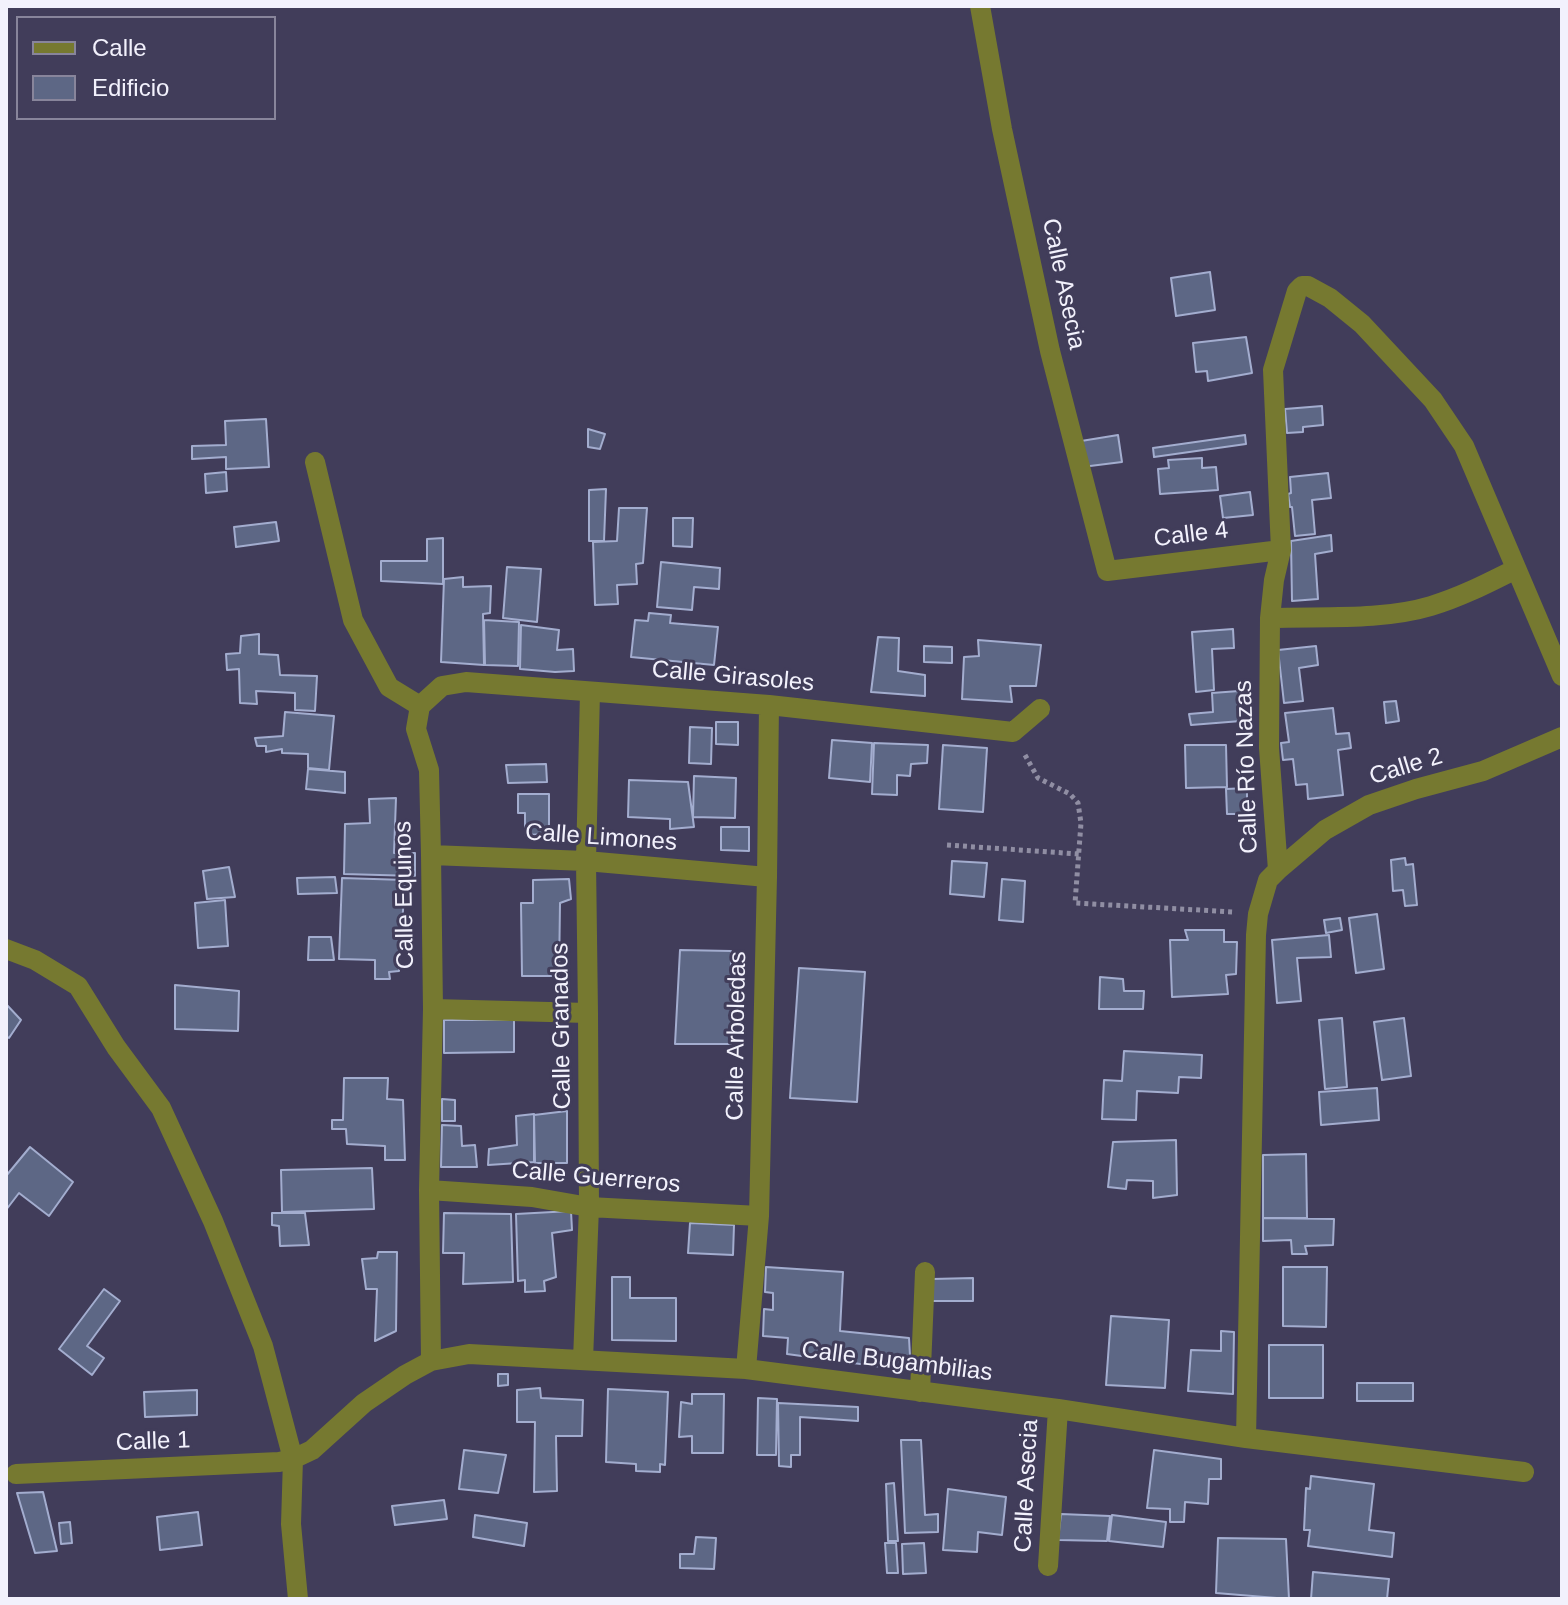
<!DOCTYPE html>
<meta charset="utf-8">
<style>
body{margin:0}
#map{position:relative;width:1568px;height:1605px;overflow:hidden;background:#413d5a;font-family:Arial,sans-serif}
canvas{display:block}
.frame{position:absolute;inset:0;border:8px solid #f2f1fc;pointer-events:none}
.legend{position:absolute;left:16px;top:16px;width:260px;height:104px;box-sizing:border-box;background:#413d5a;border:2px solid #88859b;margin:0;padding:10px 14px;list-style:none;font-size:24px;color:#f2f1fc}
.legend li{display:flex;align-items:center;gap:16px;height:40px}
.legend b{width:40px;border:2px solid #88859b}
</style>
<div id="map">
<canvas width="1568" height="1605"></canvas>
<div class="frame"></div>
<ul class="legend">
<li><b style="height:10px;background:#767930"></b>Calle</li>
<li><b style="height:22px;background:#5d6785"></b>Edificio</li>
</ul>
</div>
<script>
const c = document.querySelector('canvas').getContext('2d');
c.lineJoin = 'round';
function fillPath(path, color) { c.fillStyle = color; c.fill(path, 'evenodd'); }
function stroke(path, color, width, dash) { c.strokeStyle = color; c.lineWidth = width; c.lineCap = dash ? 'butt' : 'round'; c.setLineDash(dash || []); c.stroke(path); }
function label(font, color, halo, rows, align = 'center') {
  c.font = font + ' Arial,sans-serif'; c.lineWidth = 6; c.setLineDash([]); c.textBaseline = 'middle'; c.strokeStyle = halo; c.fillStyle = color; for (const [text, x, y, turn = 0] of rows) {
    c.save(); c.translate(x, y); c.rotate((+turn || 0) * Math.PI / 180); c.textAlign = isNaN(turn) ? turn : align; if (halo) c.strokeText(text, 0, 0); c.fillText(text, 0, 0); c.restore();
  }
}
const building = new Path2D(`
 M1210 272 1215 310 1176 316 1171 278Z
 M1246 337 1252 373 1208 381 1207 371 1196 372 1193 343Z
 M1322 406 1323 425 1303 427V432L1287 433 1285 409Z
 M266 419 269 467 226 469V457L192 459V446L226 445 225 421Z
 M588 429 605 434 600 449 588 447Z
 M1118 435 1122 462 1082 467 1075 442Z
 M1245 435 1246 444 1154 457 1153 448Z
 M1202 458V468L1216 467 1218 490 1160 494 1158 469 1169 468 1168 460Z
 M226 472 227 491 206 493 205 474Z
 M1328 473 1331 498 1312 500 1315 534 1295 536 1292 507H1290L1288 494 1291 493 1290 477Z
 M606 489 604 541H589V490Z
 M1250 492 1253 515 1223 518 1220 496Z
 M619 508H647L643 563 636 564 637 584 617 585 618 604 595 605 593 542 617 541Z
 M673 518H693L692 547 673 546Z
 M276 522 279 541 236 547 234 527Z
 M1331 535 1332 551 1315 554 1318 599 1292 601 1291 541Z
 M443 538V584L381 581V561H427V539Z
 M661 562 720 568 719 589 694 587 692 610 657 607Z
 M507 567 541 569 537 622 503 618Z
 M463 577V587L491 586 490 613 483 614 484 665 441 662 444 579Z
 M649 613 671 615 670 623 718 627 714 665 631 657 635 620 648 621Z
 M484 620 519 622 518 666 485 665Z
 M521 625 559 630 557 650 573 649 574 671 555 672 520 669Z
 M1233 629 1234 648 1212 649 1214 690 1196 692 1192 632Z
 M259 634V654L278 655 280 675 317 676 315 711 295 710V693L256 691 257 704 240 703 239 669 227 670 226 654 240 653 241 636Z
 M878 637 899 638 898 671 925 675V696L871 692Z
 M978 640 1041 645 1036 686H1010L1012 702 962 699 964 657 979 656Z
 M924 646 952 647V663L924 662Z
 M1316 646 1318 665 1299 668 1303 701 1284 703 1278 650Z
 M1239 691 1241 721 1191 725 1189 714 1213 712 1212 693Z
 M1396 701 1399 721 1386 723 1384 702Z
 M1333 708 1336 734 1349 733 1351 748 1338 750 1343 795 1308 799 1307 784 1296 785 1293 759 1283 760 1281 743 1289 742 1285 713Z
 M285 712 334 716 329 770 308 768V754L282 753V749L266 752V746H257L255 738 283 736Z
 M716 722H738V745L716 744Z
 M690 727 712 728 711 764 689 763Z
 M832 740 872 743 870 782 829 778Z
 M874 743 928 745 927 763 911 764 910 776 897 775V795L872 794Z
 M943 745 987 748 983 812 939 809Z
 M1185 745H1226L1227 787 1186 788Z
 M546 764 547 782 508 783 506 765Z
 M308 769 345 772V793L306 789Z
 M694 776 736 778 735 818 693 817Z
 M629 780 688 782 694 827 670 829V819L628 817Z
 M1247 788V814H1227L1226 789Z
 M518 794H549V834L525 835V813H518Z
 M396 798 394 853H415V876L344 874 345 824 370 823 369 799Z
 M721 827H749V851L721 850Z
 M1405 858 1406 865 1413 864 1417 905 1405 906 1403 890 1393 891 1391 860Z
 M952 861 987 863 984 897 950 894Z
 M229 867 235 897 207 899 203 871Z
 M335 877 337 893 298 894 297 878Z
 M342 878 405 880 399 971 389 972 390 979H375V960L339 959Z
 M569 879 571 899 560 903 559 976H522L521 903H533V880Z
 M1002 879 1025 881 1023 922 999 920Z
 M225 900 228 946 198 948 195 903Z
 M1377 914 1384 969 1356 973 1349 918Z
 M1340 918 1342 930 1326 933 1324 920Z
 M1185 930H1224V942H1237L1236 974 1226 975 1228 994 1172 997 1170 940H1188Z
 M1329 935 1331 957 1297 958 1301 1001 1277 1003 1272 940Z
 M309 937H331L334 960H308Z
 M680 950 731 951V1044H675Z
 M799 968 865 972 857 1102 790 1098Z
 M1100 977 1123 979 1124 991H1144L1143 1009H1099Z
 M175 985 239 991 238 1031 175 1029Z
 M6 1004 21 1020 9 1038 6 1036Z
 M1342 1018 1347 1087 1325 1089 1319 1020Z
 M1404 1018 1411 1076 1382 1080 1374 1022Z
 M444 1020H514V1052L444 1053Z
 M1124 1051 1202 1055 1201 1078 1179 1077 1178 1093 1137 1091 1136 1120 1102 1119 1104 1080 1122 1081Z
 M344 1078H388L387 1099 403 1100 405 1160H385V1146L347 1144 346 1129H332V1120H343Z
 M1377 1088 1379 1120 1321 1125 1319 1092Z
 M442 1099 455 1100V1121H442Z
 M567 1111V1163H535L534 1115Z
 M534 1114V1162L488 1165 489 1149 517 1145 516 1116Z
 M442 1125 461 1126 462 1146 475 1145 477 1167H441Z
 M1176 1140 1177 1195 1153 1198V1181L1127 1180 1126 1189 1108 1187 1113 1142Z
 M30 1147 73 1182 49 1216 19 1193 6 1210V1176Z
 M1306 1154 1307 1218H1263V1155Z
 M372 1168 374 1209 282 1212 281 1170Z
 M571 1211 572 1230 552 1233 556 1277 544 1281 545 1291 525 1292V1280L518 1281 516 1214Z
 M272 1213H305L309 1245 280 1246 279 1226 272 1225Z
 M444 1213 511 1214 513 1282 463 1284 464 1253H443Z
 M1263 1218 1334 1219 1333 1245 1305 1246 1307 1254H1292L1291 1240 1263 1241Z
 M690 1223 734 1225 733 1255 688 1253Z
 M378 1252H397L396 1331 375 1341 377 1289H366L362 1259 377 1258Z
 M766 1267 843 1272 840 1331 909 1338 910 1356 897 1369 787 1354 788 1338 763 1336 764 1309 773 1310V1293L765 1292Z
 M1283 1267H1327L1326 1327 1283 1326Z
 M612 1277H630V1298H676V1341L612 1340Z
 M973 1278V1301H932V1279Z
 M104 1289 120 1301 87 1346 104 1358 92 1375 59 1349Z
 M1111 1316 1169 1320 1165 1388 1106 1385Z
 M1221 1331 1234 1332 1233 1394 1188 1391 1191 1350 1221 1351Z
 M1269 1345H1323V1398H1269Z
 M498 1374H508V1385L498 1386Z
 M1357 1383H1413V1401H1357Z
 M540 1388 541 1398 583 1400 582 1436H556L557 1491 534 1492 535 1422H517V1390Z
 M608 1389 668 1392 665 1465 660 1464V1472L636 1471V1464L606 1462Z
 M197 1390V1415L145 1417 144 1392Z
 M692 1394H724L723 1453H692V1436L679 1437 681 1402 692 1404Z
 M758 1398 777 1399 776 1455H757Z
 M778 1403 858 1407V1421L800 1417V1455H791V1467L779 1466Z
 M901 1440H921L925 1515 938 1514V1532L905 1533Z
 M464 1450 506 1455 498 1493 459 1489Z
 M1154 1450 1221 1459V1479H1209L1208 1504 1185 1502 1184 1522H1170V1509L1147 1508Z
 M1311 1476 1374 1484 1369 1530 1394 1533 1392 1557 1308 1546 1310 1530H1304L1306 1488 1310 1489Z
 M894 1483 898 1541H888L886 1484Z
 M948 1489 1006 1497 1002 1535 978 1532 977 1552 943 1550Z
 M43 1492 57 1551 35 1553 17 1493Z
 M444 1500 447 1519 395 1525 392 1506Z
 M198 1512 202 1545 160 1550 157 1517Z
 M1061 1514 1110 1516 1107 1541 1058 1540Z
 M475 1515 527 1523 524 1546 473 1537Z
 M1112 1515 1166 1522 1163 1547 1109 1541Z
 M70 1522 72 1543 61 1544 59 1523Z
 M696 1537 716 1538 714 1569 680 1568V1554H694Z
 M1218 1538 1286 1539 1289 1599 1216 1593Z
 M885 1543H896L898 1573H887Z
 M924 1543 926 1573 903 1574 902 1544Z
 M1313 1572 1389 1579 1387 1599H1311Z`);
fillPath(building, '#5d6785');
stroke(building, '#a3adcf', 2);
stroke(new Path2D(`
 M1025 755 1038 778 1070 794 1078 803 1081 823 1075 903 1234 912
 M947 845 1079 854`), '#908ea3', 5, [4, 4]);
stroke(new Path2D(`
 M980 6 1002 129 1050 351 1107 571 1281 550
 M315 462 353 620 389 687 420 706
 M1270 618C1321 616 1381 621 1431 606 1461 597 1488 583 1516 569
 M420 706 416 729 429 770 431 855 433 1009 429 1190 431 1361
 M420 706 442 686 466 682 769 705 1013 732 1040 709
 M431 855 586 861 767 877
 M1278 870 1325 830 1369 805 1416 789 1483 771 1562 737
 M6 949 35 960 78 986 116 1047 161 1108 213 1221 263 1346 293 1459 291 1524 298 1599
 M433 1009 588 1013
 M429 1190 532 1197 589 1207 759 1216
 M583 1360 589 1207 588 1013 586 861 590 692
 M746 1369 759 1216 767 877 769 705
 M920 1392 925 1272
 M1246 1438 1256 935 1258 914 1268 880 1278 870 1269 748 1270 618 1274 580 1281 550 1273 370 1297 291 1302 286H1308L1330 298 1362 324 1433 400 1464 446 1562 676
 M16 1474 279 1462 293 1459 312 1450 364 1403 405 1375 431 1361 469 1354 746 1369 1058 1409 1246 1438 1524 1472
 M1048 1566 1058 1409`), '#767930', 20);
label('24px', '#f2f1fc', '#413d5a', [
 ["Calle Asecia",1063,284,78],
 ["Calle 4",1191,535,-7],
 ["Calle Girasoles",733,677,5],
 ["Calle Río Nazas",1247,767,-92],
 ["Calle 2",1406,767,-17],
 ["Calle Limones",601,838,4],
 ["Calle Equinos",405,895,-91],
 ["Calle Granados",562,1026,-91],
 ["Calle Arboledas",737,1036,-89],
 ["Calle Guerreros",596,1178,5],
 ["Calle Bugambilias",897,1362,7],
 ["Calle 1",153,1442,-2],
 ["Calle Asecia",1027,1486,-87]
]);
</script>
